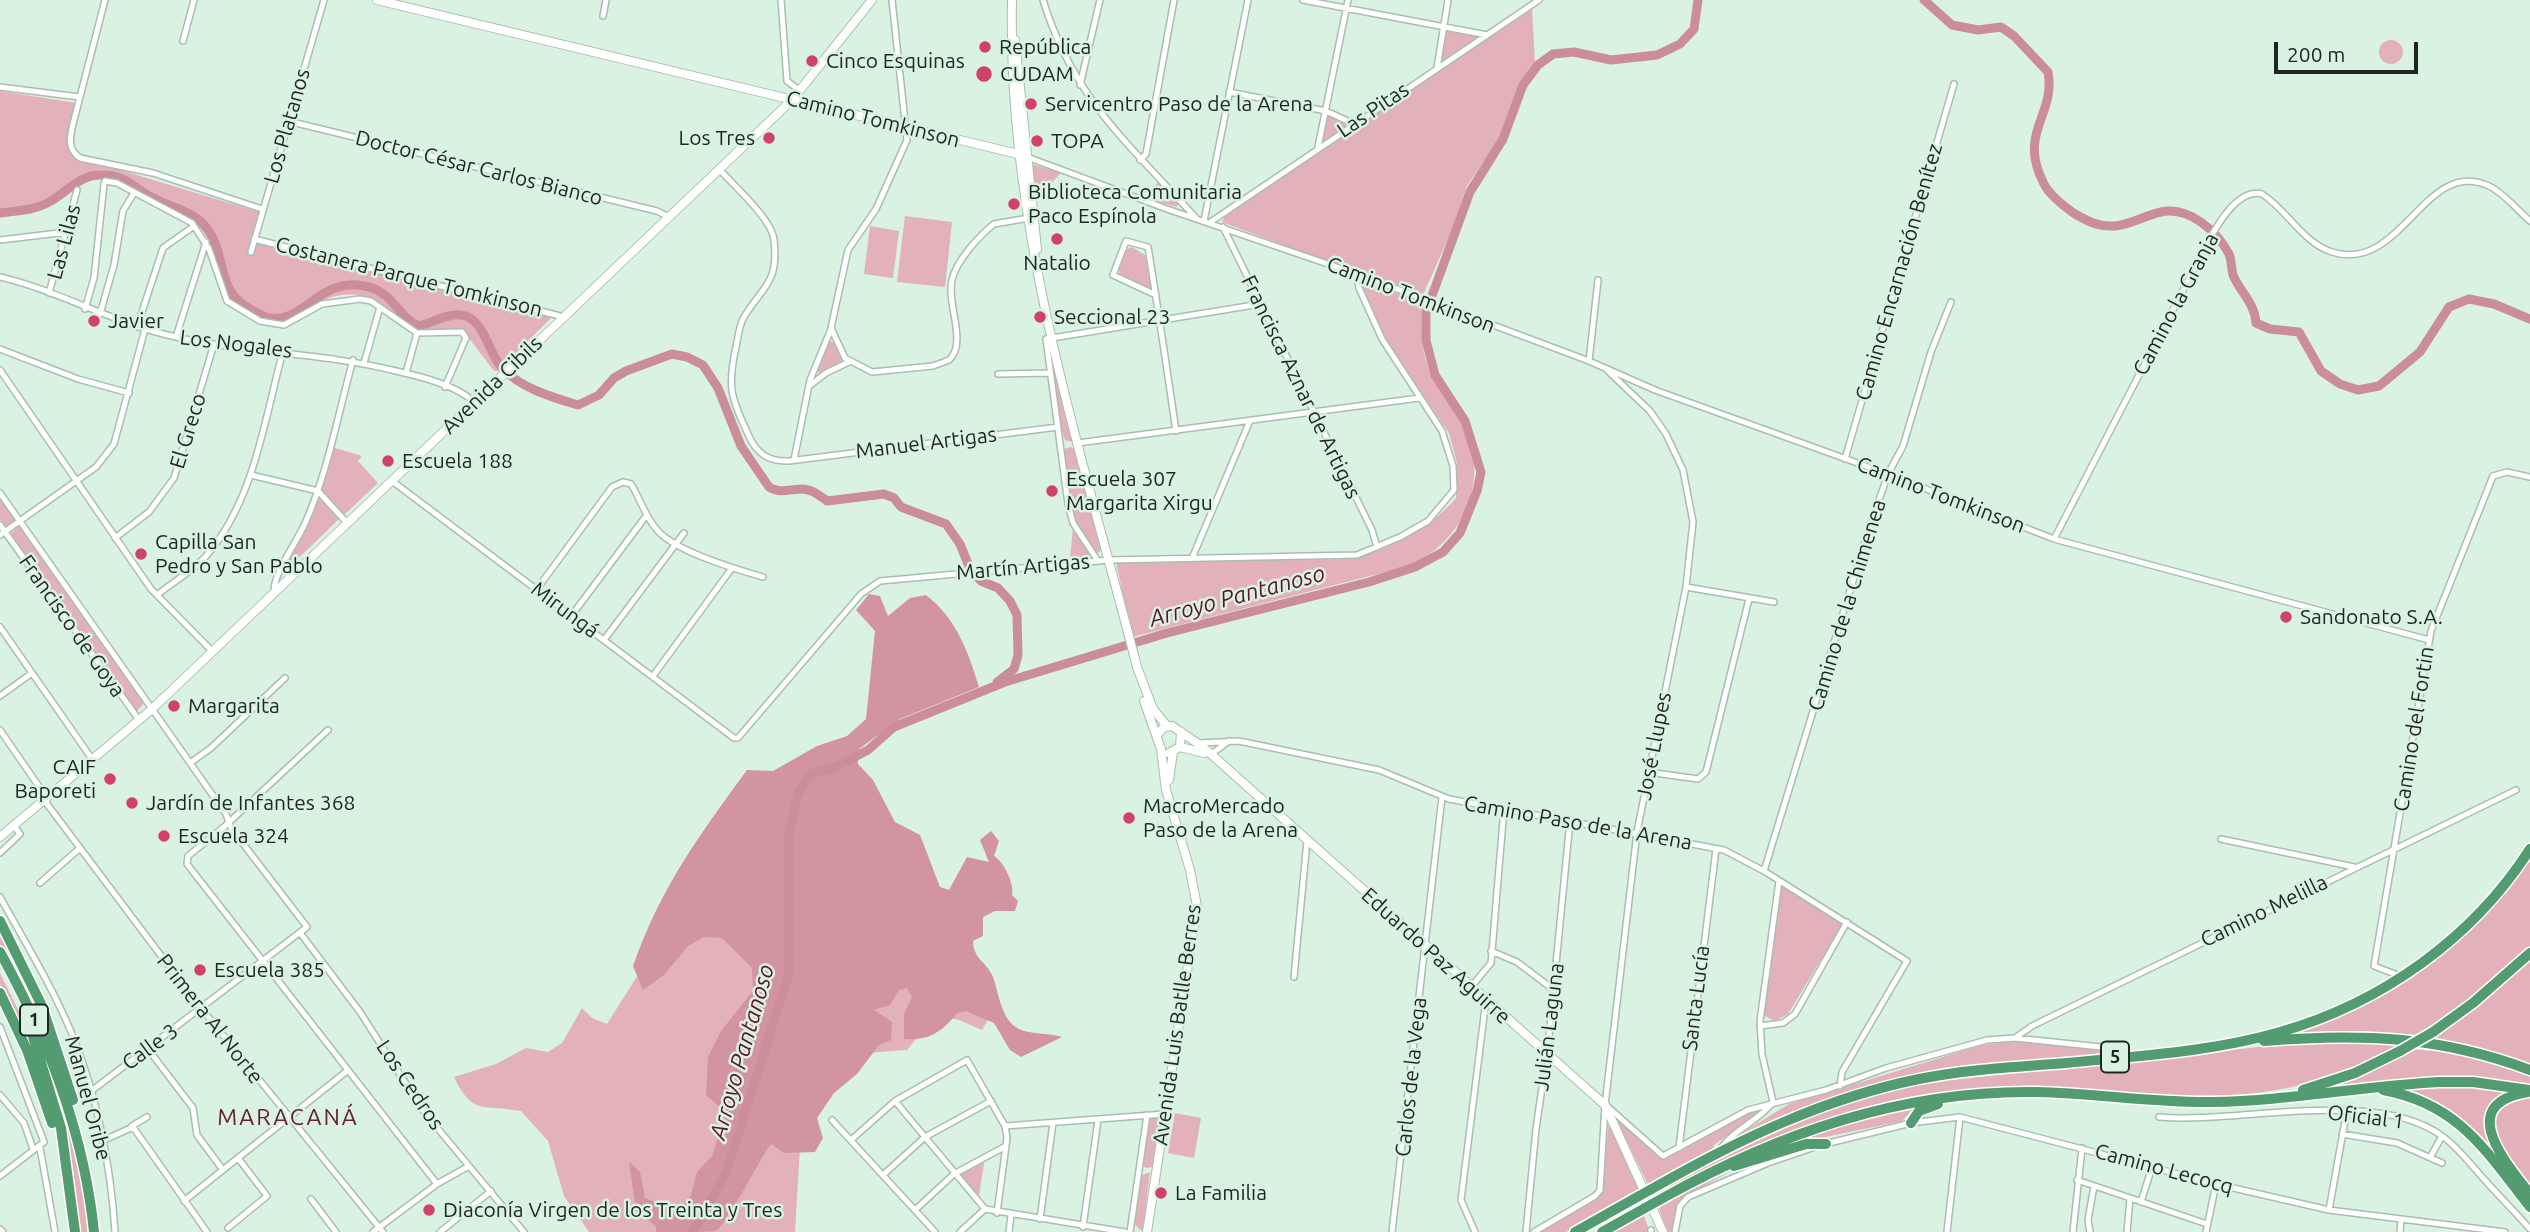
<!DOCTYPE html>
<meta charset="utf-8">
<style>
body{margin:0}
#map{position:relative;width:2530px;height:1232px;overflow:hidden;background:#daf2e2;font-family:Ubuntu,sans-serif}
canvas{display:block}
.scale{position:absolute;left:2274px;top:42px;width:144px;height:32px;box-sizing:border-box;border:4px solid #1e2621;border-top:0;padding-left:9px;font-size:21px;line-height:24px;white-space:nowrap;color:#1e2621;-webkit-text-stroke:5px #daf2e2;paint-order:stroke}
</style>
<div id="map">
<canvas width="2530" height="1232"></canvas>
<div class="scale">200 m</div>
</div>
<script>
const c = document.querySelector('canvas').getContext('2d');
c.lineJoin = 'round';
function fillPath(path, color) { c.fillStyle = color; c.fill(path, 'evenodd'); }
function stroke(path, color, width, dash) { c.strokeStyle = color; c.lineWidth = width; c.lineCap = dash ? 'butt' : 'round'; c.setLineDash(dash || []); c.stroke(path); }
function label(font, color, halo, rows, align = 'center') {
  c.font = font + ' Ubuntu,sans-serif'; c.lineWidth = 5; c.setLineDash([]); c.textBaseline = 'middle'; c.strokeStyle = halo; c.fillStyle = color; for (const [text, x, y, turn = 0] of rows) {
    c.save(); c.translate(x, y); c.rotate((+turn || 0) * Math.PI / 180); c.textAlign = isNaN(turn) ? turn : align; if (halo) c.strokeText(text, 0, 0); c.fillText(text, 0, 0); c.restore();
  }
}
fillPath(new Path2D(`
 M1532 7 1535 64 1499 139 1467 186 1453 228 1422 297 1222 222 1225 215Z
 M1450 29 1476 35 1477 39 1440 63 1444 32Z
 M2379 52a12 12 0 1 1 24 0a12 12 0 1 1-24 0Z
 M0 91 76 103 67 139 74 156 259 212 252 242 330 257 552 317 498 371H494L462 329C449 330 432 333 419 330 398 325 386 300 364 296 301 284 303 353 229 299L214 252 202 226 193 218 143 196 124 181 101 177 85 181 59 200 31 214 0 217Z
 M1328 115 1348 125 1323 142 1322 139Z
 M1034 165 1061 173 1035 200 1032 167Z
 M1158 181 1178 201 1177 207 1148 199Z
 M905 216 952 222 945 287 897 282Z
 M870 226 899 231 893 278 864 274Z
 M1132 247 1145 255 1151 286 1149 288 1120 276 1119 270 1127 249Z
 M1359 279 1422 303C1421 325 1421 347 1428 367 1437 391 1458 408 1467 432 1489 489 1459 546 1405 567L1132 637 1116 562 1350 559C1389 549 1430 529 1456 498L1457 463 1449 433 1389 346Z
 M828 340 834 343 842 361 819 373 816 369Z
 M1048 341 1073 442 1065 440 1062 432Z
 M332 447 362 456 358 461 378 483 343 516 320 490Z
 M1071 447 1075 450 1101 550 1097 554C1068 529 1068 485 1064 449Z
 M0 495 16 520 6 526 0 519Z
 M320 499 339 519 276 580 300 541 316 501Z
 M19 525 144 703 137 711 134 712 10 534Z
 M1073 527 1089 554 1087 559H1070Z
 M2530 856V947L2478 995 2418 1036 2361 1031 2288 1035 2402 982Z
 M693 873 997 1005 982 1030 959 1020 936 1015 907 1050 864 1053 801 1131 795 1232H589L564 1196 548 1141 521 1111C482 1104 473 1116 454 1077L496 1064 526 1048 548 1052 562 1043 582 1008 592 1018 607 1024 643 967Z
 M1784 886 1843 923 1788 1014 1775 1021 1763 1015 1780 889Z
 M0 930 38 1011 71 1097 0 944Z
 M2530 959V1064L2436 1038 2439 1034Z
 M0 973 21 1016 37 1064 0 984Z
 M2016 1041 2114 1052C2031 1061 1947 1067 1866 1087 1819 1099 1776 1119 1732 1139L1789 1104 1982 1045Z
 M2398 1042 2396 1047C2361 1065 2326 1080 2287 1088 2214 1103 2143 1092 2070 1088 2029 1086 1984 1090 1943 1093 1840 1102 1750 1150 1660 1196L1657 1190 1700 1165 1812 1113 1924 1083 2296 1043Z
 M2426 1047 2478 1057 2530 1074V1086L2499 1080 2323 1088 2413 1049 2430 1051Z
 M52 1075C72 1126 81 1178 89 1232H79L69 1148Z
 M2449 1084 2517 1090 2491 1112 2505 1166C2466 1122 2450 1108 2394 1088Z
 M2524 1094 2530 1095V1191L2491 1130 2499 1107Z
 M1766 1107 1714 1145 1713 1150 1648 1184 1617 1122 1620 1121 1663 1159 1738 1116Z
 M1915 1107 1902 1121 1773 1148 1867 1117Z
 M1175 1113 1201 1118 1194 1158 1168 1153Z
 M1153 1117H1159L1153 1167 1146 1168 1142 1165 1149 1119Z
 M1609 1122 1642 1187 1636 1193 1566 1232H1541L1600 1195Z
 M981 1162 984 1163 979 1196 958 1175Z
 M1735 1169 1682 1198 1678 1206 1674 1232H1667L1659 1208 1665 1202Z
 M1150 1172 1143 1230H1140L1133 1222 1140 1176Z
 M1643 1214 1650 1232H1612Z`), '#e3b1b9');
fillPath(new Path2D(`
 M869 594 880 596 888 616 910 598 926 595C956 618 968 651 979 687L900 719 859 749 858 764 873 780 895 822 920 835 940 887 949 890 967 857 989 862 980 840 991 831 999 841 994 856C1003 860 1015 885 1012 895L1018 901 1015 911H995L983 917V936L973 941C973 959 987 962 993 977 999 994 1001 1020 1019 1029 1028 1034 1050 1033 1062 1037L1021 1057 1010 1050 994 1023 966 1011 957 1013C942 1032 929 1041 904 1039V1014L912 997 907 988 899 990 890 1005 874 1010 892 1022 891 1040 879 1045 857 1074 834 1093 817 1118 823 1138 815 1152 784 1153 771 1144C757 1163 728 1223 716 1231 711 1232 666 1232 656 1232V1226L636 1211 629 1162 640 1172 645 1198 665 1206 669 1215 677 1213 691 1195 697 1172 712 1156 726 1112 706 1095 708 1057 721 1031 753 991 752 968 722 938 704 937 688 946 664 975 643 990 633 966C661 887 698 837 747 770L773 771 817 746 847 736 866 719 875 631 856 610Z`), '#d2949f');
stroke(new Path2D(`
 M1924 0 1952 25 1978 30 2001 27 2014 36 2048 72C2056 116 2017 132 2044 184 2050 196 2065 207 2075 214 2089 222 2099 227 2115 226 2130 225 2146 215 2161 212 2189 206 2217 231 2229 254 2232 261 2231 268 2233 275 2240 292 2255 303 2256 323L2270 329 2299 332 2321 371 2340 384 2358 390 2379 386 2420 352 2449 307 2469 299 2494 304 2530 319
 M0 213C17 211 36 210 51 201 68 191 79 175 101 175 126 174 133 188 153 198 169 207 191 210 204 225 231 256 211 292 256 312 260 314 266 318 270 318 306 324 321 271 372 288 394 295 398 317 419 326 432 323 448 313 461 315 484 317 488 353 502 368 521 388 551 397 578 405L599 395 614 378 626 371 672 354 687 357 703 365 718 388 741 446 769 487C780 494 790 489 802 489 812 489 820 496 827 501L884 494 894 498 901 507 946 524 960 544 970 569 981 581 998 588 1010 601 1017 615 1018 655 1014 669 997 682
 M693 1232 726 1173 789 973V834L798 794 810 774 833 768 868 750 894 727 1005 682 1167 633 1369 582 1415 567 1443 552 1460 533 1477 491 1481 472 1465 421 1435 375 1426 340V312L1470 192 1503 139 1523 85 1538 65 1553 54 1574 52 1611 60 1657 55 1680 44 1694 29 1698 0`), '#cb8e99', 9);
const street = new Path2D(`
 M105 0 73 124C70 137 67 149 80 158L153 173 262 209
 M781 0 787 81 799 90
 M892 0 907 140 876 209 848 250 831 328 845 358 872 372 933 366 949 360C968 343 946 303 952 280 956 261 979 236 994 224L1029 218
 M1043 0C1074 100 1129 144 1196 218
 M1303 0 1487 35
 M603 16 606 0
 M183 41 194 0
 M1437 68 1448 0
 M1080 85 1100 0
 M0 87 79 97
 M1229 92 1326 111 1354 124
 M288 121 657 211 669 217
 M1318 147 1348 0
 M1027 157 1167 209 1357 274 1589 361 1655 390 1888 474 2054 539 2429 640
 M1140 160 1146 154 1174 0
 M719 169C734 186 772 219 774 240 779 283 763 286 744 317 739 325 738 338 736 347 727 387 731 398 748 434 756 453 768 462 789 461L1058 427
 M1204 221 1248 0
 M1209 223 1539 0
 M1223 227 1372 530 1377 547
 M254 239 564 317
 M0 240 67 232
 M251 252 324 0
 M0 277C60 291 115 324 176 337 248 353 323 353 396 371 419 376 457 385 474 402
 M49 293 77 190
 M1156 295 1113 275 1126 241 1148 247C1158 308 1167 370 1176 431
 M85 309 94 278 104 184 105 181 117 183 192 223 209 249 227 301 260 321 284 325 322 304 360 299 371 301 417 333 462 332 466 338 445 387
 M100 314 114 265 123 211 134 193
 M137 327 163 248 194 226
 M176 337 206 242
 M0 349 78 379 129 393
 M1589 361 1598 280
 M364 363 380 307
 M0 370 151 589 212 651
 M406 373 417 333
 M998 374 1049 373
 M809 386 826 373 849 362
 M1078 443 1419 398
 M1845 459 1954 84
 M794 460 810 380 831 329
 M251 475 318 491 348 524
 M392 481 734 738H738L861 594 880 581 1109 560 1357 555 1400 537 1428 521 1454 490 1453 466 1442 431 1382 339 1359 288 1357 274
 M0 493 226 814 231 828 307 927 90 1092
 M0 525 139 720
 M0 535 96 467 114 444 145 329
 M115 538 149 512 174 478 214 344
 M2054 539 2209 240C2219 222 2239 188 2262 194 2287 210 2303 243 2332 252 2402 274 2425 156 2489 186 2504 193 2517 210 2530 221
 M1193 556 1249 423
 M1098 561 1073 523 1068 504 1046 339 1260 304
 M1686 587 1774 602
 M537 589 612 487 623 482 631 484C641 500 645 517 658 531 677 552 735 569 763 577
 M274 594C272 574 298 541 306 521 328 471 338 414 353 360
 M157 595C173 582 193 571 207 555 255 498 264 421 283 351
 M572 615 646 516
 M0 627 92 759
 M604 640 684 533
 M653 676 732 568
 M0 696 32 673
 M0 730 42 791 47 804 192 997 383 1232
 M328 730 225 826 188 856 187 864 437 1184
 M1199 743 1239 741 1379 770 1449 799 1724 850 1764 871 1907 961 1842 1072 1840 1086
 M1210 755 1229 741
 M190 763 211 748 285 678
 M1648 772 1698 779 1706 772 1749 599
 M2221 839 2354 867
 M0 853 20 834 14 826
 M1764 871 1867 535 1888 474 1903 446 1931 352 1951 302
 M40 883 80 848
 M0 897C25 942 52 986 72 1034 97 1095 111 1167 115 1232
 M301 934 360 1012 424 1112 524 1232
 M1491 951 1517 962 1554 990
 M1294 977 1307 841
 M2398 979 2395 974 2374 966 2431 631 2493 476 2507 472 2530 477
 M1471 987 1491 963 1504 809
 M1760 1026 1783 1023 1795 1014 1847 922
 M0 1027 44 1142 0 1176
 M2015 1038 2032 1026 2516 790
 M148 1049 193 1108 197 1135 223 1170
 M0 1095 24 1123 33 1149
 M895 1101 985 1209 1125 1232
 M1773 1102 1762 1054 1760 1021 1779 881
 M1608 1107 1663 1156 1748 1110 1826 1090 1886 1068 1987 1040 2015 1038 2120 1049 2129 1054
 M2159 1117C2240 1124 2374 1087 2442 1136 2458 1147 2470 1164 2483 1178 2498 1195 2515 1212 2530 1229
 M832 1120 935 1232
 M132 1126 147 1117
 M2342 1134 2397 1143 2442 1163
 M851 1140 895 1101 967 1060 1005 1126 1165 1114
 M102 1141 133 1127 207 1232
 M1825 1144 1911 1123 1960 1117 2216 1184 2329 1210 2505 1232
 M40 1148 55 1232
 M1679 1148 1716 849
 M1719 1151C1732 1130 1758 1122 1773 1102
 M2431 1156 2442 1136
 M883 1175 925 1137 991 1101
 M2077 1180 2207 1224
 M311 1199 336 1232
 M184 1201 347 1071
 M2141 1202 2152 1167
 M915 1210 954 1174 1006 1146
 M2329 1210 2347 1110
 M997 1213 1007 1138 1005 1126
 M1040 1219 1053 1123
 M1083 1227 1098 1120
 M228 1228 267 1196 238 1158
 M0 1229 3 1232
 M1651 1230V1232
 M373 1232 437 1184 469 1166
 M440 1232 491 1191
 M960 1232 985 1209
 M1009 1232 1011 1215
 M1130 1232 1147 1115
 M1392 1232 1442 797
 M1475 1232 1461 1200 1486 1000
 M1526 1232 1536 1129 1548 1046 1570 821
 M1534 1232 1595 1196 1600 1190 1605 1105 1637 832 1686 587 1693 522 1683 470 1666 434 1650 411 1608 371
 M1675 1232 1680 1206 1688 1197 1768 1163 1815 1147
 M1947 1232 1960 1117
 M2073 1232 2082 1148
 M2090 1232 2088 1220 2094 1186
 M2127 1232 2130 1198
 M2206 1232 2216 1184
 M2400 1232 2401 1219`);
const secondary = new Path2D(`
 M377 0 1018 154
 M1012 0C1007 232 1080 445 1137 667L1153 709 1167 726
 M1015 40 1037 249
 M1144 701 1161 749 1166 790 1190 870 1197 906 1147 1232
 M1157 735 1164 727 1172 726 1203 747 1605 1105 1663 1232
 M1180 747 1204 753
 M1169 753 1180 747 1181 732
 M1169 780 1173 752
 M0 837 151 710 792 100 872 0`);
const highway = new Path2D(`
 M0 921 42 1006 73 1100
 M0 952C48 1039 84 1132 94 1232
 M0 993 27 1050 52 1123
 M31 1030 61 1128 75 1232
 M2433 1032 2473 1003 2530 953
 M2264 1041C2359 1033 2440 1036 2530 1070
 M2303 1090 2355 1073 2400 1051
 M2383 1090C2459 1104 2486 1151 2530 1207
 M2528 1092C2454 1104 2506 1163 2530 1194
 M1911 1123 1919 1111 1938 1104
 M1734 1166 1806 1144H1826
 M1657 1186C1740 1139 1825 1098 1919 1079 1968 1069 2017 1067 2066 1063 2137 1056 2212 1052 2280 1032 2382 1003 2473 938 2530 849
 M1663 1198C1779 1133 1902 1090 2037 1092 2095 1093 2153 1103 2212 1102 2286 1101 2364 1086 2439 1082H2473L2530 1090
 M1575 1232 1639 1196
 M1602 1232 1645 1208`);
stroke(street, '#a8bfb0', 8);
stroke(secondary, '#a8bfb0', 10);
stroke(highway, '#fff', 13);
stroke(street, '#fff', 5);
stroke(secondary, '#fff', 8);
stroke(highway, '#539b71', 10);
const highwayBridge = new Path2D(`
 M2400 1051 2433 1032
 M1639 1196 1657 1186
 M1645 1208 1663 1198`);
stroke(highwayBridge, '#fff', 13, []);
stroke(highwayBridge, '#539b71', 10);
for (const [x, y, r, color] of [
 [985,47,7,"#d0426a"],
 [812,61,7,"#d0426a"],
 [984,74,9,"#d0426a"],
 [1031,104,7,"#d0426a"],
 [769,138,7,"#d0426a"],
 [1037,141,7,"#d0426a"],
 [1014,204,7,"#d0426a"],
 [1057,239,7,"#d0426a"],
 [1040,317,7,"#d0426a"],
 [94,321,7,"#d0426a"],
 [388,461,7,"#d0426a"],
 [1052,491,7,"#d0426a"],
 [141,554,7,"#d0426a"],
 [2286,617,7,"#d0426a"],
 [174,706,7,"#d0426a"],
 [110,779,7,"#d0426a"],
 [132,803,7,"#d0426a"],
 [1129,818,7,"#d0426a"],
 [164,836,7,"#d0426a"],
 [200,970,7,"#d0426a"],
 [1161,1193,7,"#d0426a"],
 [429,1210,7,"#d0426a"]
]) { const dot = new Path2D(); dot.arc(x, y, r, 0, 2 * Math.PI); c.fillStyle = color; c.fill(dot); stroke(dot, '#daf2e2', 2.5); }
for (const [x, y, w] of [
 [34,1020,28],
 [2115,1057,28]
]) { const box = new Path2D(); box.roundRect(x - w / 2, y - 15.5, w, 31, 5); c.fillStyle = '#daf2e2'; c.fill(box); stroke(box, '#1e2621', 2); }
label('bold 19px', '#1e2621', null, [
 ["1",34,1020],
 ["5",2115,1057]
]);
label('21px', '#1e2621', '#daf2e2', [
 ["República",999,47],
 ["Cinco Esquinas",826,61],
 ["CUDAM",1000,74],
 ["Servicentro Paso de la Arena",1045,104],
 ["Los Tres",755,138,"right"],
 ["TOPA",1051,141],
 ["Biblioteca Comunitaria",1028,192],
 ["Paco Espínola",1028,216],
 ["Natalio",1057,263,"center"],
 ["Seccional 23",1054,317],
 ["Javier",108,321],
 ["Escuela 188",402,461],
 ["Escuela 307",1066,479],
 ["Margarita Xirgu",1066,503],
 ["Capilla San",155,542],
 ["Pedro y San Pablo",155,566],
 ["Sandonato S.A.",2300,617],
 ["Margarita",188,706],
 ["CAIF",96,767,"right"],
 ["Baporeti",96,791,"right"],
 ["Jardín de Infantes 368",146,803],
 ["MacroMercado",1143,806],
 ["Paso de la Arena",1143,830],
 ["Escuela 324",178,836],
 ["Escuela 385",214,970],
 ["La Familia",1175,1193],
 ["Diaconía Virgen de los Treinta y Tres",443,1210]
], 'left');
label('21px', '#1e2621', '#daf2e2', [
 ["Las Pitas",1373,110,-34],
 ["Camino Tomkinson",873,119,14],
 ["Los Platanos",287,126,-74],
 ["Doctor César Carlos Bianco",479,168,14],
 ["Las Lilas",64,242,-75],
 ["Camino Encarnación Benítez",1899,272,-74],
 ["Costanera Parque Tomkinson",409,277,14],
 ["Camino Tomkinson",1411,295,21],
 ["Camino la Granja",2176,304,-62],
 ["Los Nogales",236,344,7],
 ["Avenida Cibils",492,385,-44],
 ["Francisca Aznar de Artigas",1301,387,64],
 ["El Greco",188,431,-73],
 ["Manuel Artigas",926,443,-7],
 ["Camino Tomkinson",1941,495,21],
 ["Martín Artigas",1023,567,-5],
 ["Camino de la Chimenea",1847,605,-73],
 ["Mirungá",565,610,37],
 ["Francisco de Goya",72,626,55],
 ["Camino del Fortin",2414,729,-81],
 ["José Llupes",1654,746,-79],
 ["Camino Paso de la Arena",1578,823,10],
 ["Camino Melilla",2264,911,-26],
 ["Eduardo Paz Aguirre",1436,956,42],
 ["Santa Lucía",1696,998,-83],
 ["Primera Al Norte",210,1019,52],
 ["Avenida Luis Batlle Berres",1177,1025,-82],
 ["Julián Laguna",1549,1027,-83],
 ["Calle 3",150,1047,-36],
 ["Carlos de la Vega",1411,1077,-84],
 ["Los Cedros",410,1085,56],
 ["Manuel Oribe",88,1098,75],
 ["Oficial 1",2366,1117,7],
 ["Camino Lecocq",2164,1169,15]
]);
label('italic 23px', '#5d142a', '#daf2e2', [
 ["Arroyo Pantanoso",1237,596,-15],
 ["Arroyo Pantanoso",742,1052,-74]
]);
c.letterSpacing = '2px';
label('23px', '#672234', '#daf2e2', [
 ["MARACANÁ",288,1117]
]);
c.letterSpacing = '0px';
</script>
